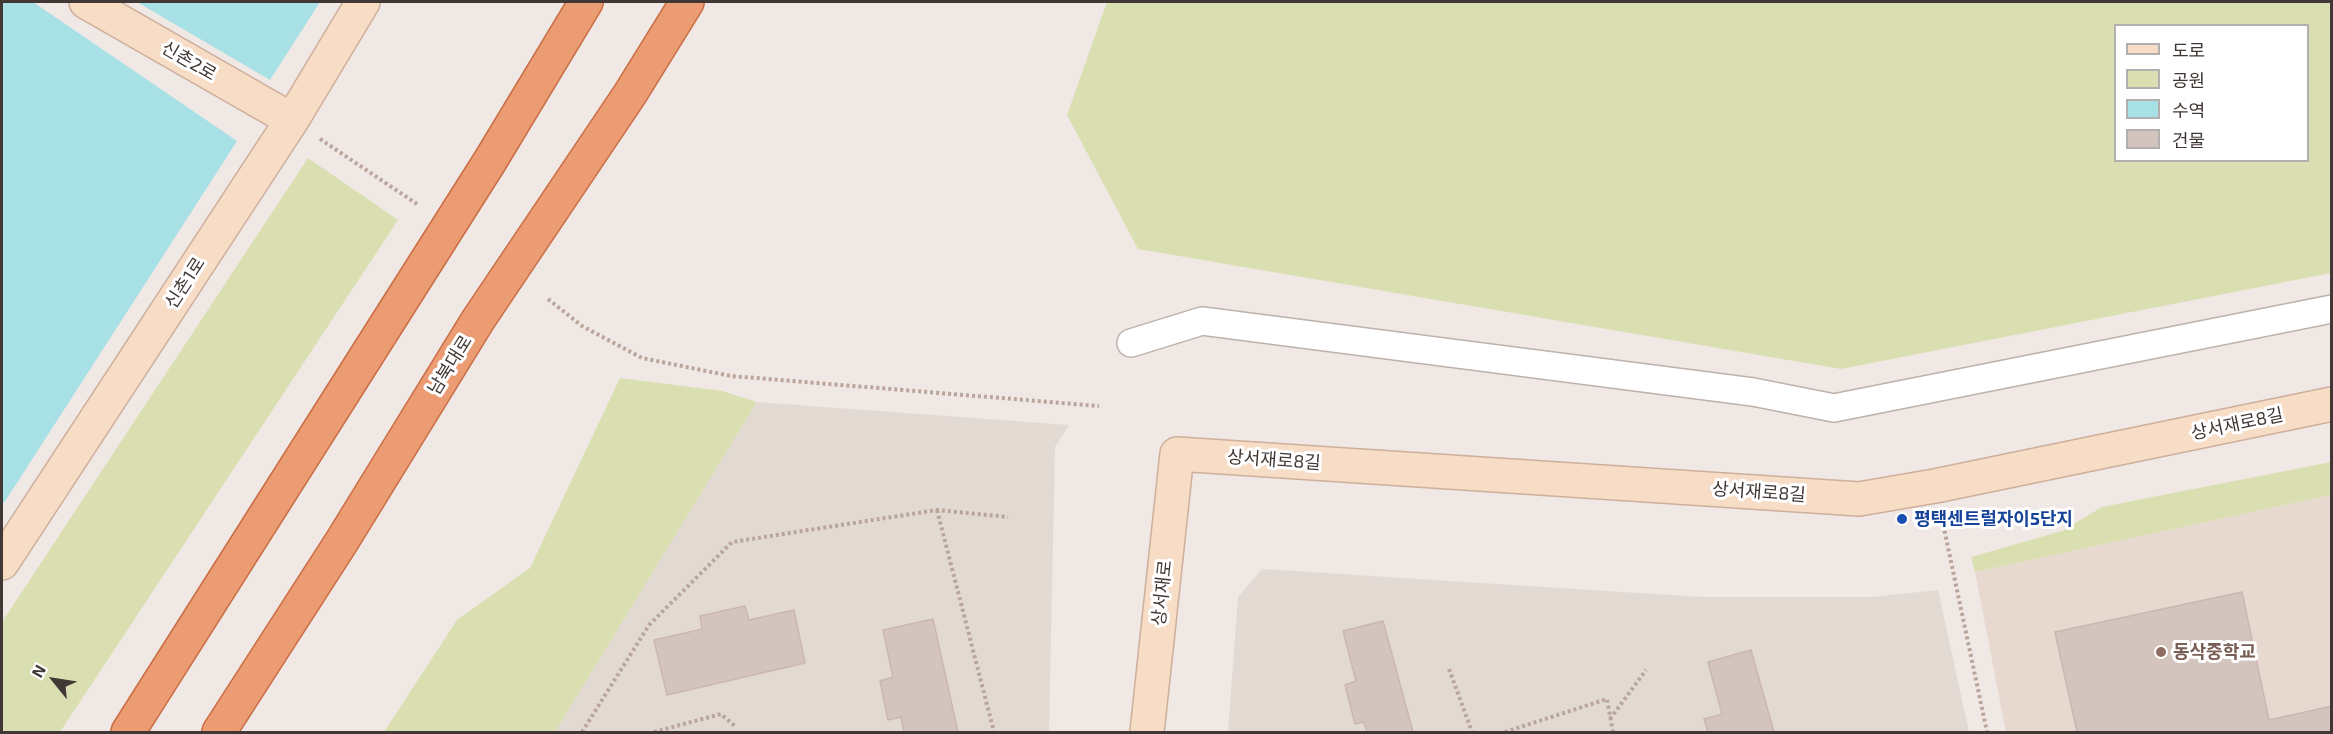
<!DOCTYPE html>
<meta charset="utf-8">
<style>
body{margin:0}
#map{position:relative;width:2333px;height:734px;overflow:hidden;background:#f0e8e4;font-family:"Exo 2","Noto Sans KR",sans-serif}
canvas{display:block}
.frame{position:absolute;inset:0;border:3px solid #413835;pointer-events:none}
.legend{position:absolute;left:2114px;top:24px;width:195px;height:138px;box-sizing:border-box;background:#fff;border:2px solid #b3afae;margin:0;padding:8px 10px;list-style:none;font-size:18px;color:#413835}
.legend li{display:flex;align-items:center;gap:12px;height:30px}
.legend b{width:30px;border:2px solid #b3afae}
.north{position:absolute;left:24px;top:650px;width:60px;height:60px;-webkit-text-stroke:4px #fff;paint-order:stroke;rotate:300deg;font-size:16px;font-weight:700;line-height:24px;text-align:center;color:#413835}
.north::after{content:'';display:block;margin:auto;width:21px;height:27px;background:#413835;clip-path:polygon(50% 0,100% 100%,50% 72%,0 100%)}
</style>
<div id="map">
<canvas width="2333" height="734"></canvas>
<div class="frame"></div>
<ul class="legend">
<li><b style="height:8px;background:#f7dcc6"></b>도로</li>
<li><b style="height:16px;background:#dadfb1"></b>공원</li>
<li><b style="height:16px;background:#a7e1e6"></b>수역</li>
<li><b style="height:16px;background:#d3c4be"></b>건물</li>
</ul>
<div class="north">N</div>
</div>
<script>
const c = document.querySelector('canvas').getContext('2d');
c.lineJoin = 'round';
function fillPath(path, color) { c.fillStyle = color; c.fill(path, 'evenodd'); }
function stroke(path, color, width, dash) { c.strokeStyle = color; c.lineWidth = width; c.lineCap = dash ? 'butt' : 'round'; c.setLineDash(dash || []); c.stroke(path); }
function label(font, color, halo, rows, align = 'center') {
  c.font = font + ' "Exo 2","Noto Sans KR",sans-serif'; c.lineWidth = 6; c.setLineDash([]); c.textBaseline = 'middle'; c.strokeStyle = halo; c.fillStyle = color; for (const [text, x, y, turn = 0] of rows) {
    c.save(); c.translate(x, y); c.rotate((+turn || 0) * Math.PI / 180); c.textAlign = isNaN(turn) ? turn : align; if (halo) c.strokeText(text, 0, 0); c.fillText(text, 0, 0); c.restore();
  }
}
fillPath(new Path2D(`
 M757 402 1069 425 1055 447 1049 732H555Z
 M1262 569 1701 597H1872L1938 590 1969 732H1228L1238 597Z`), '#e3d9d3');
fillPath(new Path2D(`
 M2331 495V732H2006L1975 572Z`), '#e7d9cf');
fillPath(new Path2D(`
 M1107 2H2331V273L1841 369 1138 249 1067 115ZM2116 26H2308V160H2116Z
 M308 158 398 220 60 732H2V622Z
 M620 378 722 391 757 402 555 732H384L457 620 530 568Z
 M2331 462V495L1975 572 1971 557 2062 531 2102 507Z`), '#dadfb1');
fillPath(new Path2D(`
 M2 2H33L237 141 4 503 2 501Z
 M137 2H320L270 80Z`), '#a7e1e6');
const building = new Path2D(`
 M2242 592 2269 720 2332 706V732H2077L2055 632Z
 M745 606 749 620 794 610 805 663 667 695 654 640 702 629 700 616Z
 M933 619 958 732H904L901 717 888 720 880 681 893 677 883 630Z
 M1383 621 1413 732H1367L1364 722 1355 724 1345 685 1356 681 1343 631Z
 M1751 650 1774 732H1708L1704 719 1722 714 1708 662Z`);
fillPath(building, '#d3c4be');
stroke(building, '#cab7af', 1.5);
const street = new Path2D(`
 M1131 343 1202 321 1753 392 1834 408 2332 309`);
const secondary = new Path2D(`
 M86 2 292 120
 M2 563 292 120 363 2
 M1147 732 1177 454 1859 499 1935 486 2332 404`);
const highway = new Path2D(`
 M128 732 490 161 586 2
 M219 732 342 541 478 320 630 94 687 2`);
stroke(street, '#bdb1ab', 30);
stroke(secondary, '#cdaf9b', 36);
stroke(highway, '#c96d45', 36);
stroke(new Path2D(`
 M320 139 417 204
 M548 299 582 326 642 358 731 376 1099 406
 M937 510 994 732
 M1942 519 1987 732
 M1449 669 1472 732
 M1610 719 1646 670
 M582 732 649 625 732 542 937 510 1008 517
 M654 732 721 714 736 727
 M1505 732 1607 699 1613 732`), '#baa59b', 4, [3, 3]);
stroke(street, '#fff', 27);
stroke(secondary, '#f7dcc6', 33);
stroke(highway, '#ec9c73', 33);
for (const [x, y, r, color] of [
 [1902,519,6,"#1a4fb4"],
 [2161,652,6,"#8d6e63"]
]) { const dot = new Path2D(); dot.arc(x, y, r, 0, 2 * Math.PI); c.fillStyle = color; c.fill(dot); stroke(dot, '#fff', 2); }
label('18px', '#413835', '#fff', [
 ["신촌2로",189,61,30],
 ["신촌1로",185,283,-57],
 ["남북대로",450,365,-58],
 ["상서재로8길",2237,424,-12],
 ["상서재로8길",1274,460,4],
 ["상서재로8길",1759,492,4],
 ["상서재로",1162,593,-84]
]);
label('bold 18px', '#164399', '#fff', [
 ["평택센트럴자이5단지",1914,519]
], 'left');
label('bold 18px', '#785e54', '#fff', [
 ["동삭중학교",2173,652]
], 'left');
</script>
